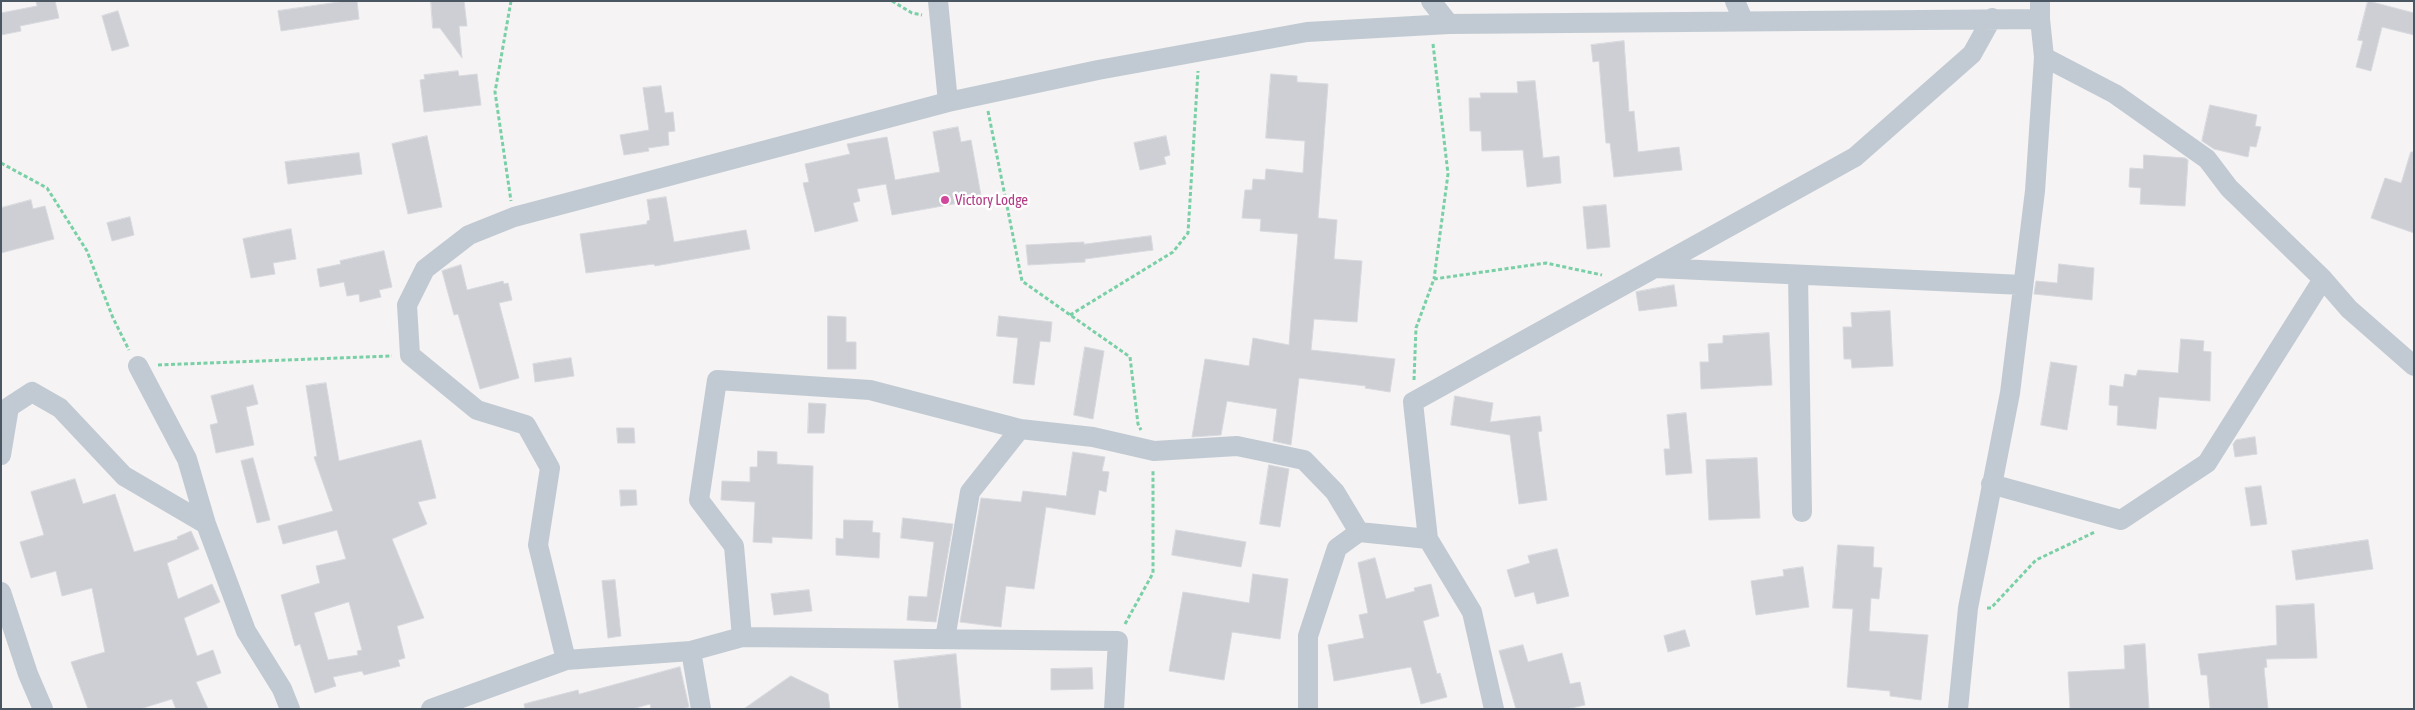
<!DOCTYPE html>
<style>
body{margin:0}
#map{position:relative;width:2415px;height:710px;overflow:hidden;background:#f5f3f3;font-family:"Asap Condensed",sans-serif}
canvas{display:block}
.frame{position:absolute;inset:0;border:2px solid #4a5661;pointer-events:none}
</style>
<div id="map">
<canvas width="2415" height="710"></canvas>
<div class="frame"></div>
</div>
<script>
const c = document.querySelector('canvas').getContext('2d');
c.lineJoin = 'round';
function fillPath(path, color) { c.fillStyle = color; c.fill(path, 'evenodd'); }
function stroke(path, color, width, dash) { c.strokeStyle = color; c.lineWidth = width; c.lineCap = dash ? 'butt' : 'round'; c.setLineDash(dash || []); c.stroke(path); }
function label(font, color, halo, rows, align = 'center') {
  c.font = font + ' "Asap Condensed",sans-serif'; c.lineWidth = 5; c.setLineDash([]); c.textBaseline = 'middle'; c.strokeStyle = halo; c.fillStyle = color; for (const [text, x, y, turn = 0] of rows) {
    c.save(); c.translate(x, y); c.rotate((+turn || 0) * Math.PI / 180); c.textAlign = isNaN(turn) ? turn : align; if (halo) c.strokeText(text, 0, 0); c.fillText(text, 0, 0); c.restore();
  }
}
const building = new Path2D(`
 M36 1H55L59 18 20 26 21 31 1 35V13L37 6Z
 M346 1H357L359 19 281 31 278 11Z
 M431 1H464L467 26H459L462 58 440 28H433Z
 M2368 1 2414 13V35L2382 27 2371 71 2356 67 2363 41 2358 40Z
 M118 11 129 46 112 51 102 16Z
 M1624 41 1629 112 1634 111 1638 152 1679 147 1682 170 1614 177 1610 143H1606L1599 61 1593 62 1591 45Z
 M458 71 459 76 477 74 481 105 424 112 420 80 425 79 424 75Z
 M1271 74 1297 76V82L1328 84 1318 218 1337 220 1334 259 1362 261 1357 322 1314 319 1311 350 1395 359 1390 392 1365 388 1366 386 1299 378 1291 445 1273 441 1277 409 1227 401 1221 435 1192 437 1205 359 1249 366 1253 338 1289 345 1298 234 1260 231 1261 219 1242 218 1245 190H1252L1253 179 1265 180 1266 169 1303 173 1305 141 1266 138Z
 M1535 81 1543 158 1559 156 1561 183 1527 187 1523 150 1482 151 1481 131H1470L1469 98H1481L1480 93H1518L1517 82Z
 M661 86 665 113 673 112 675 131 668 132 669 145 648 148 649 151 624 155 620 135 649 130 643 88Z
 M2210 105 2257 115 2255 126 2261 127 2256 147 2250 146 2248 157 2214 149 2202 141Z
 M958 127 961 142 971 140 982 201 959 205V203L892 215 886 184 857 189 860 201 853 203 858 221 815 232 803 183 809 182 805 164 850 154 847 144 887 137 895 180 940 172 933 132Z
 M427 136 442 207 408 214 392 144Z
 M1166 136 1170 155 1164 157 1166 164 1140 170 1134 143Z
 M2411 152H2414V233L2371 218 2385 178 2401 183Z
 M359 153 362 174 288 184 285 162Z
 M2144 155 2185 158 2188 160 2185 206 2140 204 2141 188 2129 187 2130 168 2143 169Z
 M666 197 674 242 746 230 750 249 655 266 654 264 586 273 580 234 647 224V221L650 220 647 200Z
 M31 200 33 209 45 206 54 239 1 253V208Z
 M1606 205 1610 247 1587 249 1583 207Z
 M130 217 134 235 112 241 107 223Z
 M291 229 296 259 273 263 275 274 251 278 243 239Z
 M1151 236 1153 250 1085 259V262L1028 265 1026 245 1084 242V244Z
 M384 251 392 287 379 290 381 297 360 302 359 294 347 296 344 282 320 287 317 269 341 264 340 261Z
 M2059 264 2094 268 2092 300 2034 294 2036 281 2057 283Z
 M461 265 467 290 503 281 504 284 508 283 512 300 499 303 519 378 480 389 458 314 454 315 442 271Z
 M1674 285 1677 306 1639 311 1636 292Z
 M1890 311 1893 366 1852 368 1851 359H1844L1843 327H1852L1851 313Z
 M828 316 846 317V342H856V369H828Z
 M999 316 1052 322 1050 342 1040 341 1034 385 1013 383 1018 338 997 336Z
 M1769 333 1772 385 1701 389 1700 362H1709L1708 344 1723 343V336Z
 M2181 339 2204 341 2203 351 2211 352 2210 401 2159 397 2156 429 2117 425 2118 406 2109 405 2110 385 2123 387 2125 374 2136 376 2138 370 2178 373Z
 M1085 347 1104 351 1093 419 1074 415Z
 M571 358 574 376 535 382 533 364Z
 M2051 362 2077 366 2067 430 2041 425Z
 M326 383 339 461 421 440 436 498 418 502 427 524 392 539 424 618 397 626 405 658 398 660 400 666 364 675 362 671 333 677 336 686 315 693 300 644 295 646 281 595 320 583 316 566 346 559 337 530 283 544 278 526 333 511 314 457 317 456 306 386ZM349 602 362 650 357 651 358 655 328 660 314 613Z
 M253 385 258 404 246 407 254 445 216 453 210 425 218 423 211 396Z
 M1455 396 1493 403 1490 422 1540 416 1542 431 1538 432 1547 500 1519 504 1510 435 1451 425Z
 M809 403 826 404 824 433H808Z
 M1686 413 1692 473 1666 475 1664 449H1670L1667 415Z
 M617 428H634L635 443H618Z
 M2255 437 2257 454 2235 457 2233 444 2236 440Z
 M758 451 777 452V464L813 466 812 539 772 537V543L753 542 755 502 721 500 722 481 750 482V467H757Z
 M1073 452 1105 457 1102 471 1109 472 1106 492 1099 490 1095 515 1046 507 1034 589 1006 586 1001 627 960 622 981 498 1021 502 1023 491 1066 496Z
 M253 458 270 520 257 523 241 461Z
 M1757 458 1760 518 1709 520 1706 460Z
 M1269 465 1289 469 1280 527 1260 524Z
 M75 479 83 504 115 494 134 552 178 539 177 537 191 531 199 549 167 563 178 599 212 584 220 602 184 618 197 656 213 650 221 673 196 682 208 709H176L172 699 140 709H88L71 662 105 652 92 588 62 596 56 571 31 578 20 542 44 535 31 492Z
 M2261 486 2267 524 2251 526 2245 488Z
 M620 490H636L637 505 621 506Z
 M903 518 953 524 936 622 907 620 909 596 927 597 934 542 901 538Z
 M844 520 873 521 872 532 880 533 879 558 836 555V538L843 539Z
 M1176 530 1246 542 1241 567 1172 555Z
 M2368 540 2373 569 2296 580 2292 551Z
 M1838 545 1874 547 1873 567 1882 568 1879 599 1871 598 1869 631 1928 635 1921 700 1890 696V691L1847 687 1853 609 1833 608Z
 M1557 549 1569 596 1537 604 1534 592 1515 597 1507 570 1530 563 1528 556Z
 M1375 558 1386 599 1415 591 1414 588 1431 584 1439 616 1423 621 1437 674 1440 673 1447 697 1421 704 1411 667 1334 681 1328 645 1364 638 1359 615 1368 613 1358 563Z
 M1803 567 1809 607 1756 615 1751 581 1784 576 1783 570Z
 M1253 574 1288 579 1280 639 1232 632 1224 680 1169 671 1183 592 1249 603Z
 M615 580 621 636 608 638 602 581Z
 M809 590 812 611 774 615 771 594Z
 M2314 604 2317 658 2266 659 2267 667 2264 668 2268 709H2210L2207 675H2201L2198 654 2277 645 2276 606Z
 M1685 630 1690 646 1668 652 1664 636Z
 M2145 644 2149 709H2070L2068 672 2125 669 2124 646Z
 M1523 645 1528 662 1562 653 1570 684 1580 682 1585 705 1566 709H1516L1499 651Z
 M956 654 961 709H899L894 661Z
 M680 667 689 707 682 709H651L650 704 632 709H525L524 704 578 690 579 694Z
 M1092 668 1093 689 1051 690V669Z
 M791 676 828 694 830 709H744Z`);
fillPath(building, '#cdcfd5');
stroke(building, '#d7d9de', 1);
stroke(new Path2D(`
 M511 1 495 92 511 201
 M892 1 912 13 922 15
 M1433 44 1448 174 1434 279
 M988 111 1022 281 1130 357 1138 424 1141 430
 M1 163 47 188 87 251 113 318 129 350
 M1070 315 1173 252 1188 233 1198 71
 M158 365 392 356
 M1414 380 1416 328 1434 279 1546 263 1602 275
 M1987 608H1991L2036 560 2095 532
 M1125 624 1153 573V470`), '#7ad0a6', 3, [4, 2.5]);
stroke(new Path2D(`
 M938 1 948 102
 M1431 1 1449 24
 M1735 1 1743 20
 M2044 57 2115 94 2207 159 2229 188 2323 279 2349 309 2414 366
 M1657 268 2023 285
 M1798 275 1802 512
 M138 366 187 459 206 524
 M1 455 9 407 32 392 60 408 124 476 206 524 246 631 282 689 290 709
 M1991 484 2121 520 2207 463 2323 279
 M1 592 28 674 43 709
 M742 637 734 546 699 500 717 380 870 390 1020 429
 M945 639 970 492 1020 429 1093 437 1154 451 1237 446 1304 460 1335 492 1359 532 1428 539
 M691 651 701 709
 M566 660 538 545 550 468 526 425 477 410 410 355 407 305 425 269 469 235 514 217 948 102 1098 70 1307 32 1449 24 2040 19
 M431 709 566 660 691 651 742 637 1118 641 1114 709
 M1308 709V636L1337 548 1359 532
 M1494 709 1472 612 1428 539 1413 402 1855 157 1972 54 1992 18
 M1958 709 1968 608 2010 393 2035 191 2044 57 2040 19V1`), '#c1cad2', 20);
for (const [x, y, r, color] of [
 [945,200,5,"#d1479c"]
]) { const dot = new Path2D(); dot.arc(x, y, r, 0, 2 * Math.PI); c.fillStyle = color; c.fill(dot); stroke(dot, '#fff', 2); }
label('15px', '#b23c85', '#fff', [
 ["Victory Lodge",955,200]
], 'left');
</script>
